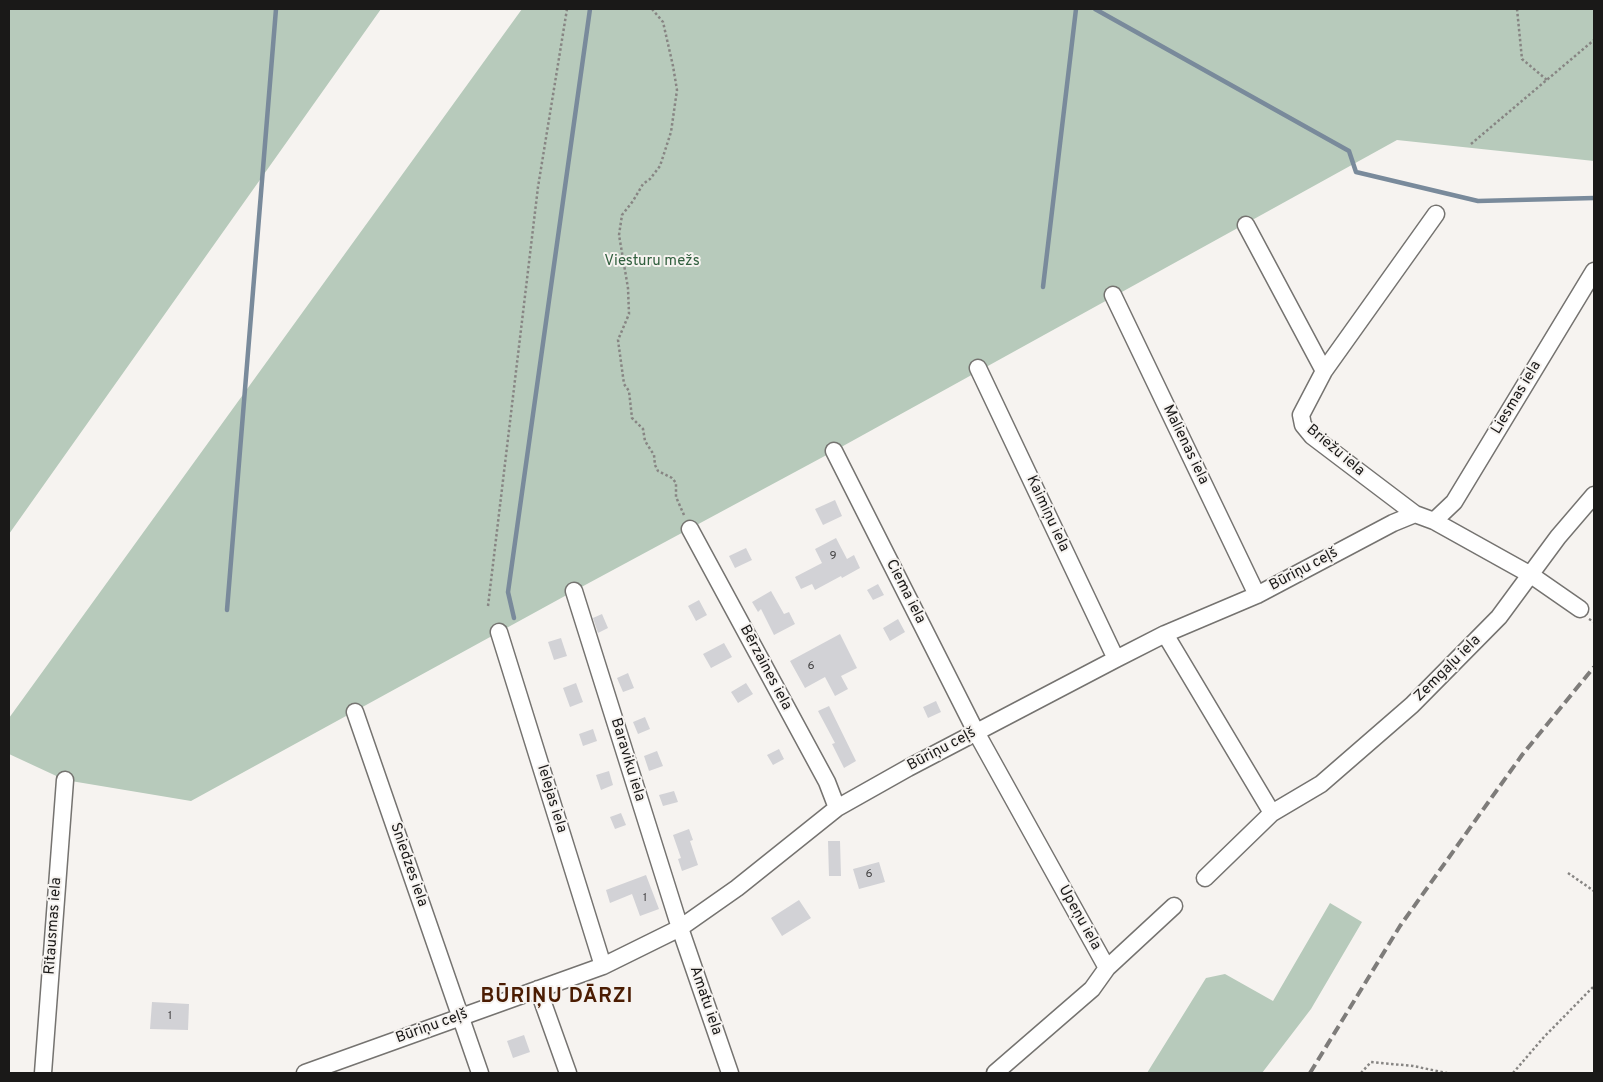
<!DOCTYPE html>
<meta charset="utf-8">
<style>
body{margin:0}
#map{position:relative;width:1603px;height:1082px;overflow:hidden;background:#f6f3f0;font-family:Overpass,sans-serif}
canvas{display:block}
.frame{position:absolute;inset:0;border:10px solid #1a1918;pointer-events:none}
</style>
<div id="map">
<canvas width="1603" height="1082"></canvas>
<div class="frame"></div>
</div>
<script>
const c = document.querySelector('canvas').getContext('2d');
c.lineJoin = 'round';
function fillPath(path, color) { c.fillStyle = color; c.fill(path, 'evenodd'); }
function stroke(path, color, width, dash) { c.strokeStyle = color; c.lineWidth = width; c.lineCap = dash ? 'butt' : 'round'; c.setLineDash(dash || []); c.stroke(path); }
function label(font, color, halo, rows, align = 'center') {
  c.font = font + ' Overpass,sans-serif'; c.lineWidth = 4; c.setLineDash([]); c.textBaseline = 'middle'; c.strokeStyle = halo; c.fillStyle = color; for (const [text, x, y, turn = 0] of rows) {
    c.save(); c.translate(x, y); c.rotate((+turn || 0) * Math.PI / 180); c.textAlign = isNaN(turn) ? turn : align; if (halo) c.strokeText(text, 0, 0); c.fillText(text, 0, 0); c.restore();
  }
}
fillPath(new Path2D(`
 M9 9H381L9 534Z
 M522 9H1594V161L1397 140 834 451 574 591 191 801 65 780 9 754V718Z
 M1330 903 1362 922 1311 1009 1262 1073H1147L1206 978 1225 974 1273 1001Z`), '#b7cabb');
stroke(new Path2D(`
 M1095 9 1349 151 1356 172 1478 201 1594 198
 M1043 287 1076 9
 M227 610 276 9
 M514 618 508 592 590 9`), '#798a9b', 4.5);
fillPath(new Path2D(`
 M835 500 842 516 823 525 815 509Z
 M836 538 847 559 854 555 860 568 842 578 841 576 815 590 812 584 801 589 795 577 822 563 815 549Z
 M746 548 752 560 735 568 729 556Z
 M878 584 884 595 873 600 867 590Z
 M771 591 784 614 789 612 795 624 774 635 761 609 758 612 752 602Z
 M699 600 707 615 696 621 688 606Z
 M602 614 608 628 598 633 593 618Z
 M898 619 905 632 890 641 883 628Z
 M840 634 857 668 841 676 848 689 835 696 825 677 805 688 790 661Z
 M561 638 567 656 554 660 548 642Z
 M724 643 732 657 711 668 703 654Z
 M628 673 634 688 623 692 617 678Z
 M576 683 583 702 570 707 563 688Z
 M746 683 753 694 738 703 731 692Z
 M936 701 941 712 928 718 923 707Z
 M829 706 856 761 844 768 832 744 835 743 818 711Z
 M645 717 650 729 638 734 633 722Z
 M593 729 597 741 583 746 579 734Z
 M779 749 784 759 773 765 767 755Z
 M657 751 663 766 649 771 644 756Z
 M609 771 613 785 601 790 596 775Z
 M674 791 678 802 663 806 659 795Z
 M621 813 626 825 615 829 610 817Z
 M689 829 693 840 690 841 698 865 682 871 678 859 681 858 673 835Z
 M828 841H840L841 876H829Z
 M879 862 885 882 859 889 853 869Z
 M646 875 659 909 640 916 632 894 610 903 606 890Z
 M799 900 811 918 782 936 771 918Z
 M152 1002 189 1004 188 1030 150 1029Z
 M524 1035 530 1052 513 1058 507 1041Z`), '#d2d2d6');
const minor = new Path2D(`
 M1246 225 1324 371
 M1113 295 1257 595
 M978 368 1116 659
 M834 451 976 732 1107 968 1092 989 995 1073
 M1415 514 1312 436 1303 425 1301 415 1324 371 1436 214
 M1434 521 1454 502 1594 271
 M690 529 827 782 837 808
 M574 591 680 928 730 1073
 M499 632 603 966
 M1165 634 1272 813
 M355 712 480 1073
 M1205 878 1272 813 1321 784 1412 705 1499 617 1558 537 1594 495
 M1107 968 1174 906
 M538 989 568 1073
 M43 1073 65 780
 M305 1073 603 966 680 928 737 888 837 808 908 768 1116 659 1165 634 1257 595 1393 523 1415 514 1434 521 1531 575 1580 609`);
stroke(minor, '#757370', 19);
stroke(new Path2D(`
 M652 9 663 22 673 66 677 90 671 132 660 166 650 179 643 184 633 201 622 215 619 235 628 288 629 314 618 340 624 384 629 391 632 418 643 429 645 441 654 455 655 465 658 471 672 478 676 483V497L684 515
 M1517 9 1522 59 1547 80
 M1471 144 1594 40
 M488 606 538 187 567 9
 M1589 619 1594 622
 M1568 873 1594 891
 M1361 1073 1371 1062 1413 1066 1447 1073
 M1513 1073 1544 1037 1594 986`), '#878583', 2.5, [2.5, 2.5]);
stroke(minor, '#fff', 16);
stroke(new Path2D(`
 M1310 1073 1400 926 1522 755 1594 667`), '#7e7c7a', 4, [10, 5]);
label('12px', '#484748', null, [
 ["9",833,557],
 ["6",811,667],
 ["6",869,875],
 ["1",645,899],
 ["1",170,1017]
]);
label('15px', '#32603f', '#f6f3f0', [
 ["Viesturu mežs",652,262]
]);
label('15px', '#1a1918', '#f6f3f0', [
 ["Liesmas iela",1517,398,-59],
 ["Malienas iela",1185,445,64],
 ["Briežu iela",1335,451,40],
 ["Kaimiņu iela",1047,514,65],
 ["Būriņu ceļš",1304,570,-28],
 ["Ciema iela",905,592,63],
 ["Bērzaines iela",765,668,62],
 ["Zemgaļu iela",1448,669,-45],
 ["Būriņu ceļš",942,750,-28],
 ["Baraviku iela",627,760,73],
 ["Ielejas iela",551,799,73],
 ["Sniedzes iela",408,865,71],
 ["Upeņu iela",1079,918,61],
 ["Rītausmas iela",54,926,-86],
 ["Amatu iela",705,1001,71],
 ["Būriņu ceļš",432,1027,-20]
]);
c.letterSpacing = '1px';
label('bold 20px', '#4b1c02', '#f6f3f0', [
 ["BŪRIŅU DĀRZI",557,998]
]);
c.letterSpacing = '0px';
</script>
